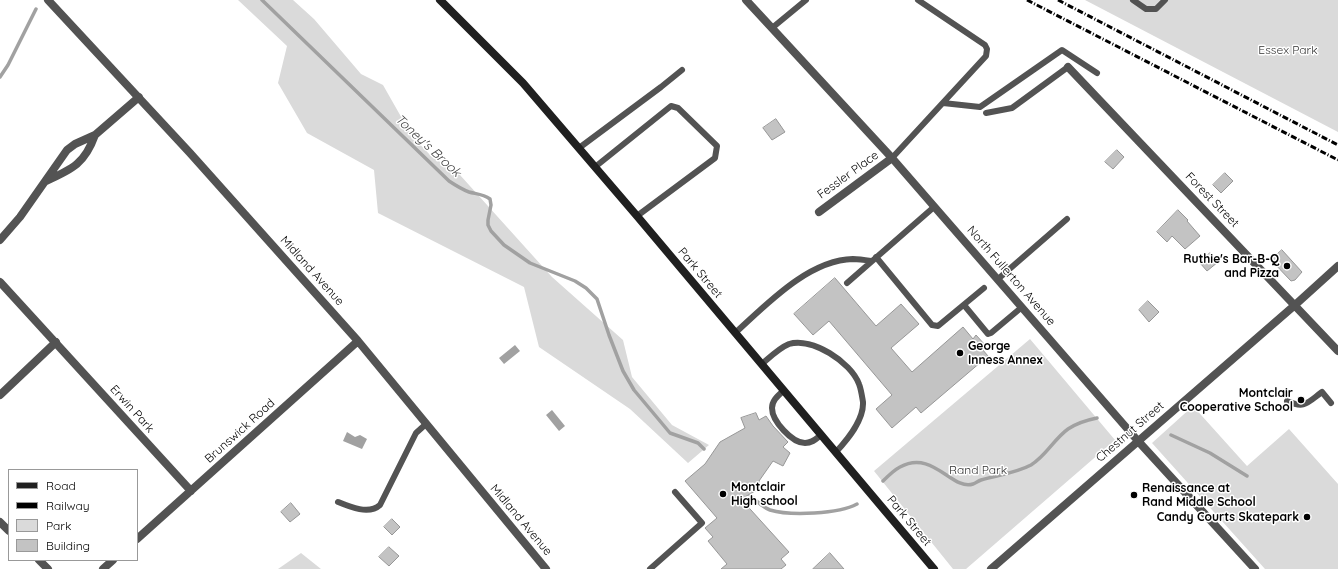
<!DOCTYPE html>
<style>
body{margin:0}
#map{position:relative;width:1338px;height:569px;overflow:hidden;background:#fff;font-family:Quicksand,sans-serif}
canvas{display:block}
.legend{position:absolute;left:8px;top:469px;width:130px;height:92px;box-sizing:border-box;background:#fff;border:1px solid #999;margin:0;padding:5px 7px;list-style:none;font-size:12px;color:#000}
.legend li{display:flex;align-items:center;gap:8px;height:20px}
.legend b{width:20px;border:1px solid #999}
</style>
<div id="map">
<canvas width="1338" height="569"></canvas>
<ul class="legend">
<li><b style="height:5px;background:#202020"></b>Road</li>
<li><b style="height:5px;background:#000"></b>Railway</li>
<li><b style="height:11px;background:#dadada"></b>Park</li>
<li><b style="height:11px;background:#c3c3c3"></b>Building</li>
</ul>
</div>
<script>
const c = document.querySelector('canvas').getContext('2d');
c.lineJoin = 'round';
function fillPath(path, color) { c.fillStyle = color; c.fill(path, 'evenodd'); }
function stroke(path, color, width, dash) { c.strokeStyle = color; c.lineWidth = width; c.lineCap = dash ? 'butt' : 'round'; c.setLineDash(dash || []); c.stroke(path); }
function label(font, color, halo, rows, align = 'center') {
  c.font = font + ' Quicksand,sans-serif'; c.lineWidth = 3; c.setLineDash([]); c.textBaseline = 'middle'; c.strokeStyle = halo; c.fillStyle = color; for (const [text, x, y, turn = 0] of rows) {
    c.save(); c.translate(x, y); c.rotate((+turn || 0) * Math.PI / 180); c.textAlign = isNaN(turn) ? turn : align; if (halo) c.strokeText(text, 0, 0); c.fillText(text, 0, 0); c.restore();
  }
}
fillPath(new Path2D(`
 M238 0H293L314 19 361 74 383 85 412 136 431 156 460 175 552 277 623 340 632 377 672 425 709 445 688 463 630 409 539 347 524 287 378 213 374 170 307 133 278 83 287 46Z
 M1085 0H1338V132Z
 M1030 339 1115 440 966 569H953L874 471Z
 M1193 406 1247 466 1289 429 1338 484V569H1265L1152 443Z
 M301 553 321 569H278Z`), '#dadada');
fillPath(new Path2D(`
 M515 345 520 351 504 364 499 358Z
 M552 410 565 426 559 431 546 415Z
 M347 432 355 437 360 435 367 439 362 449 343 441Z`), '#a1a1a1');
stroke(new Path2D(`
 M262 0 449 181C455 185 461 189 469 192 476 194 483 194 490 199L491 205 488 220V225L491 231 504 245 530 263 575 281 586 288 597 299 609 335 623 371 634 390 670 433 698 443 704 449
 M0 77 8 65 36 9
 M1171 435 1210 453 1247 476
 M883 481C888 476 894 470 900 467 933 449 952 491 973 484 976 483 978 481 981 480 998 475 1016 473 1031 465 1046 456 1054 439 1068 429 1077 423 1087 420 1097 418
 M750 495C756 501 762 507 770 510 790 516 839 514 857 504`), '#a1a1a1', 3.5);
const building = new Path2D(`
 M776 119 785 132 772 140 763 128Z
 M1117 150 1124 157 1113 169 1105 162Z
 M1225 173 1233 181 1221 193 1213 185Z
 M1178 210 1188 220 1187 221 1200 236 1185 249 1172 236 1167 242 1157 232Z
 M1282 250 1302 272 1295 280 1291 281 1271 260Z
 M1210 253 1218 262 1207 271 1200 263Z
 M835 278 876 326 901 304 919 324 891 348 912 372 963 327 973 339 976 335 986 346 982 349 988 356 921 413 916 407 892 428 876 409 892 395 829 321 813 335 794 314Z
 M1148 301 1159 312 1149 322 1139 310Z
 M756 413 759 420 766 416 773 426 788 442 783 447 790 453 783 466 773 461 759 481V489L741 499 789 552 781 559 786 565 781 569H721L727 564 708 541 713 537 705 528 717 518 685 481 705 464 720 442 745 428 741 418Z
 M291 503 300 514 290 522 281 512Z
 M392 519 400 527 392 535 384 527Z
 M389 547 399 556 389 566 379 557Z
 M830 553 844 569H813Z`);
fillPath(building, '#c3c3c3');
stroke(building, '#979797', 1);
stroke(new Path2D(`
 M1133 0 1146 9H1156L1165 0
 M772 28 806 0
 M943 103 980 107 1062 50 1097 73
 M986 113 1012 108 1068 67
 M579 148 661 87 682 70
 M892 158 986 56 987 49 985 45 918 0
 M595 167 671 106 678 108 717 146 715 158 637 216
 M876 257 932 325 938 326 984 288
 M998 279 1067 219
 M847 283 934 207
 M964 305 988 334 991 333 1022 307
 M735 333C766 305 808 260 853 259 859 259 865 260 871 261
 M762 364C770 357 779 348 789 344 812 337 851 362 859 384 861 389 862 396 863 402 864 420 848 439 836 452
 M784 390C779 395 772 400 772 408 772 421 792 443 805 443 812 443 816 439 821 435
 M1287 401C1305 409 1307 403 1322 392L1331 403
 M338 502C350 507 369 515 380 505L416 433 426 424
 M650 569 702 523 675 492`), '#535353', 6);
stroke(new Path2D(`
 M48 0 190 153 358 341 546 569
 M746 0 892 158 1138 441 1255 569
 M1068 67 1338 351
 M46 181C73 169 85 163 95 135
 M819 212 892 158
 M0 240 20 217 67 150 75 144 95 135 139 97
 M0 282 191 491
 M0 395 56 342
 M0 522 9 531
 M137 539 358 341
 M39 560 48 569
 M103 569 113 560
 M991 569 1295 305 1338 266`), '#535353', 8);
stroke(new Path2D(`
 M440 0 523 83 637 216 934 569`), '#202020', 8);
stroke(new Path2D(`
 M1027 0 1338 160
 M1058 0 1338 145`), '#000', 3, [6, 2, 1, 2]);
for (const [x, y, r, color] of [
 [1287,266,4,"#000"],
 [960,353,4,"#000"],
 [1301,400,4,"#000"],
 [723,494,4,"#000"],
 [1134,495,4,"#000"],
 [1307,517,4,"#000"]
]) { const dot = new Path2D(); dot.arc(x, y, r, 0, 2 * Math.PI); c.fillStyle = color; c.fill(dot); stroke(dot, '#fff', 1.5); }
label('12px', '#313131', '#fff', [
 ["Essex Park",1288,50],
 ["Rand Park",978,470]
]);
label('12px', '#000', '#fff', [
 ["Fessler Place",848,175,-36],
 ["Forest Street",1212,200,46],
 ["Midland Avenue",312,271,48],
 ["Park Street",700,273,50],
 ["North Fullerton Avenue",1011,276,49],
 ["Erwin Park",132,409,48],
 ["Brunswick Road",240,431,-42],
 ["Chestnut Street",1130,432,-41],
 ["Midland Avenue",521,520,50],
 ["Park Street",909,521,50]
]);
label('bold 12px', '#000', '#fff', [
 ["Ruthie's Bar-B-Q",1279,259],
 ["and Pizza",1279,273],
 ["George",968,346,"left"],
 ["Inness Annex",968,360,"left"],
 ["Montclair",1293,393],
 ["Cooperative School",1293,407],
 ["Montclair",731,487,"left"],
 ["High school",731,501,"left"],
 ["Renaissance at",1142,488,"left"],
 ["Rand Middle School",1142,502,"left"],
 ["Candy Courts Skatepark",1299,517]
], 'right');
label('italic 13px', '#424242', '#fff', [
 ["Toney's Brook",428,146,43]
]);
</script>
